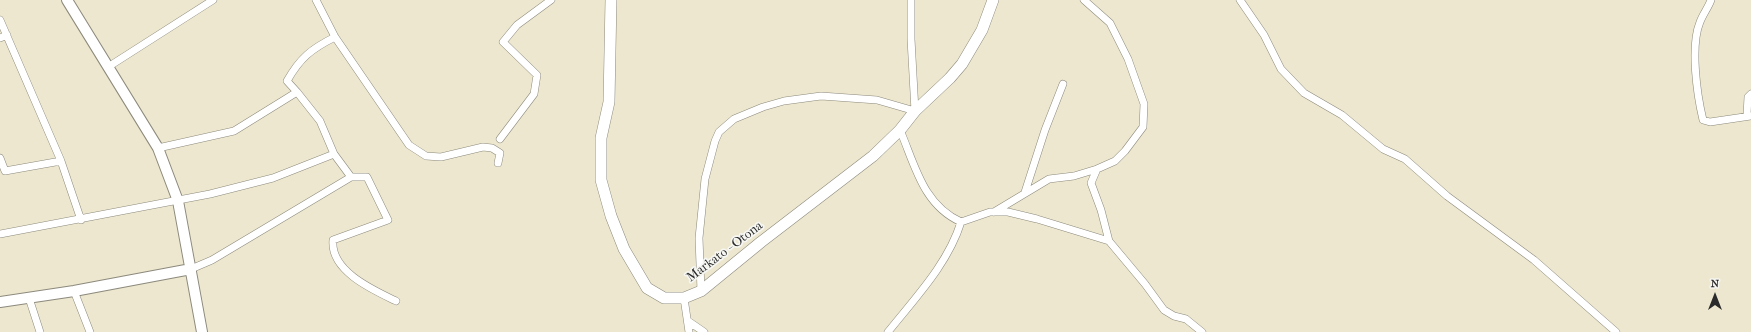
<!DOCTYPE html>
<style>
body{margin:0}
#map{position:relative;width:1751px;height:332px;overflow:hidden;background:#ece7ce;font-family:"IM FELL French Canon",serif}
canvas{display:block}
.north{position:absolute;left:1695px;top:276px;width:40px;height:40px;-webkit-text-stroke:3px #f6f6f2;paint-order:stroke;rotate:0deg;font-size:11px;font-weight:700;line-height:16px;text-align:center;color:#2b2b2b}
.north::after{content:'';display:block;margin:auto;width:14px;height:18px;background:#2b2b2b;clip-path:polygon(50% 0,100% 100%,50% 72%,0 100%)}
</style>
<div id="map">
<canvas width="1751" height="332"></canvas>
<div class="north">N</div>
</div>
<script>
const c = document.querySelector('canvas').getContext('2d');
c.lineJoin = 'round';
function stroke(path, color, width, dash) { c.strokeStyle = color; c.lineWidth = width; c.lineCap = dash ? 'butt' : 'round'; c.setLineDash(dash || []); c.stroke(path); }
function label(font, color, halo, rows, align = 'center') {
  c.font = font + ' "IM FELL French Canon",serif'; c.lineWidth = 3.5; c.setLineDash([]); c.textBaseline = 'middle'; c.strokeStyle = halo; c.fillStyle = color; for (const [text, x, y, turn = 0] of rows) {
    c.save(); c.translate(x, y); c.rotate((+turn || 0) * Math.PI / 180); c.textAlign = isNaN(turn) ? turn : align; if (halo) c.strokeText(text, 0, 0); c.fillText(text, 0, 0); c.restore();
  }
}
const street = new Path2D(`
 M316 0 335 37 409 145 426 156 441 157 483 147 492 148 500 153 498 163
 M1084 0 1110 23 1128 59 1144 104 1143 127 1125 151 1115 161 1097 169 1091 183 1101 210 1109 241
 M1240 0 1264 35 1281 69 1304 93 1342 115 1383 149 1405 159 1447 196 1534 260 1616 332
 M1711 0C1708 8 1703 14 1700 22 1690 46 1697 95 1703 120L1710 122 1751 116
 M0 20 61 161 81 220
 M0 38 7 35
 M108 67 213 0
 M297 92 320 121 334 154 351 177
 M1747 115 1748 97 1751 94
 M900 130C915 165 923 205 961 222L990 212H1008L1037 219 1109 241 1145 284 1164 310 1174 316 1186 319 1202 332
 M500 139 534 94 537 75 503 42 517 25 551 0
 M158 148 234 131 297 92 287 81C300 58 311 49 335 37
 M0 158 5 171 61 161
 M1025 192 1045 130 1063 84
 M994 212 1049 179 1074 176 1097 169
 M0 234 210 194 273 178 334 154
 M191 269 212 260 351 177H367L388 220 333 240C330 271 373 290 396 301
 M74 291 90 332
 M701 291 699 238 705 179 715 141 719 132 734 119 763 107 784 101 821 96 877 100 915 111 911 39V0
 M29 298 40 332
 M684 298 689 332
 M688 321 704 332
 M888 332C915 298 948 264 961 222`);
const secondary = new Path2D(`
 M67 0 158 148 178 201 202 332
 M0 302 74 291 191 269`);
const primary = new Path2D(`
 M611 0 609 102 601 138V180L611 216 624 249 647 288 664 298H684L701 291 761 242 873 156 900 130 915 111 950 78 962 64 982 30 993 0`);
stroke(street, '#8c897c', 8);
stroke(secondary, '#8c897c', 12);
stroke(primary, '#8c897c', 12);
stroke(street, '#fff', 7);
stroke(secondary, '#fff', 10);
stroke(primary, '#fff', 11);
label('13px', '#2b2b2b', '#f6f6f2', [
 ["Markato - Otona",725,252,-37]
]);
</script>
